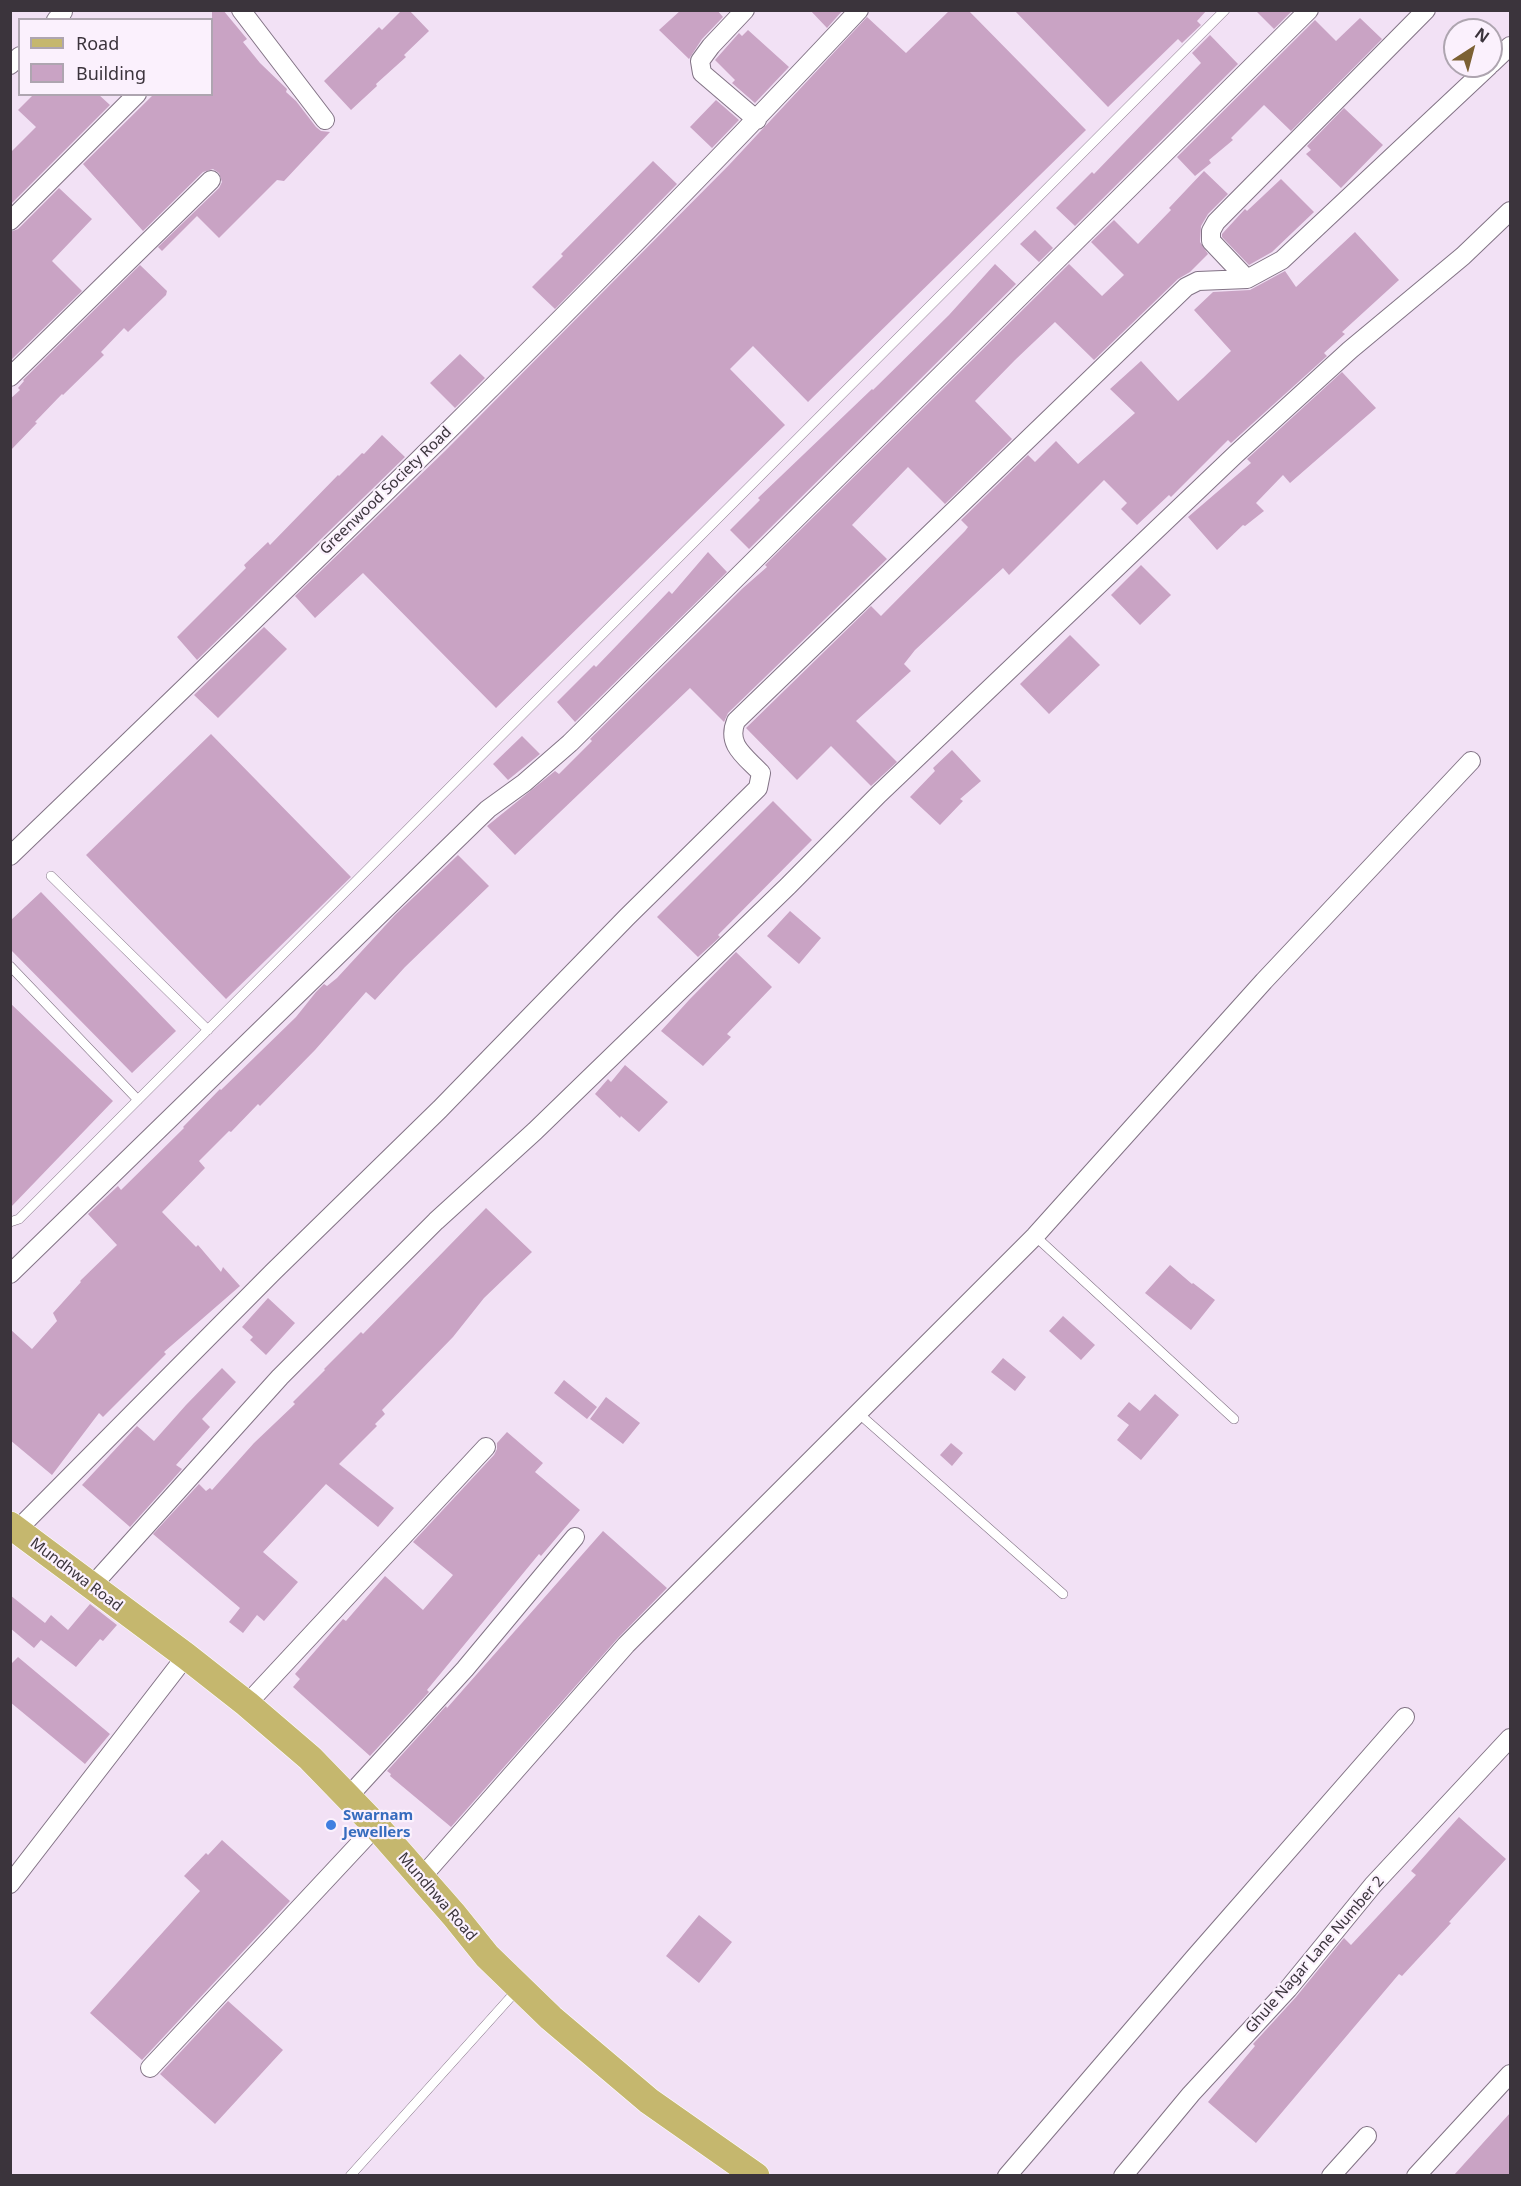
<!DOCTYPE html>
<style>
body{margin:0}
#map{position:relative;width:1521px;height:2186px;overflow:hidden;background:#f2e1f5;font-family:"Noto Sans",sans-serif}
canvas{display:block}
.frame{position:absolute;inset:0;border:12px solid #3b343c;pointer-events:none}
.legend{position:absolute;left:18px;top:18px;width:195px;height:78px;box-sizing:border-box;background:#fbf1fd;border:2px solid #aea5b0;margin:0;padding:8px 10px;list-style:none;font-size:18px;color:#3b343c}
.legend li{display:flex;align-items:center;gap:12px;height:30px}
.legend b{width:30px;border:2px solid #aea5b0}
.north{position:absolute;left:1443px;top:18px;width:60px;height:60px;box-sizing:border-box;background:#fbf1fd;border:2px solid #aea5b0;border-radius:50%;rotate:36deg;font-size:16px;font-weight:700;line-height:24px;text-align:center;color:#3b343c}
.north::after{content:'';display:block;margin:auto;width:21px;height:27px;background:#7c6133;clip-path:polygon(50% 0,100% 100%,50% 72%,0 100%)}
</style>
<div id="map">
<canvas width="1521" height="2186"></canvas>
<div class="frame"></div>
<ul class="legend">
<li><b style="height:8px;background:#c5b76e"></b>Road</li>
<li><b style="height:16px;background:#c9a3c4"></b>Building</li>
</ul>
<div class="north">N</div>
</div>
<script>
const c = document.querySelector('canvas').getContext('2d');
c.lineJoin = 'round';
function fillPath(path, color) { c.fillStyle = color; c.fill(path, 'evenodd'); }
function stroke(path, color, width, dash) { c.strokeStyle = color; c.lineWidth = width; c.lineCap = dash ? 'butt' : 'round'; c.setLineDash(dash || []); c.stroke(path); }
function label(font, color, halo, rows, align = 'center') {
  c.font = font + ' "Noto Sans",sans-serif'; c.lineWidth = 4.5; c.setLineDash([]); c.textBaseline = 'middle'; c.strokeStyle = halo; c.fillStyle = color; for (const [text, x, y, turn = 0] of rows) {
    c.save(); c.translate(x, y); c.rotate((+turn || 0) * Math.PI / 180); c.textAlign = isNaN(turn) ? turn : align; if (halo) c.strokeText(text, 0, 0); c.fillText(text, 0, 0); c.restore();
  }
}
fillPath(new Path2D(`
 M212 10H223L247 39 243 42 260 63 287 89 286 92 296 101 316 127 321 131 330 132 284 181 277 180 219 238 197 216 162 251 158 247 219 188 222 182 219 173 213 169 203 172 143 231 83 164 154 94H212Z
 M402 10H409L429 31 404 55 406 57 376 84 377 86 351 110 324 81 379 27 382 30Z
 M681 10H717L723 17 702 39 689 59 659 30Z
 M810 10H843L827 28Z
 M950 10H968L1086 130 808 402 753 346 730 369 785 425 496 708 363 573 315 618 295 596 445 451 729 165 867 17 906 53Z
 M1014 10H1207L1197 21 1201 25 1182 43 1178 39 1108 107Z
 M1255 10H1293L1274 29Z
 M1360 18 1382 39 1291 131 1264 105 1231 138 1233 140 1209 160 1211 163 1195 176 1177 157 1315 20 1336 41Z
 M748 30 789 67 755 103 732 83 735 80 715 60 739 33 742 36Z
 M1210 35 1238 64 1075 226 1056 208 1092 172 1094 174 1201 63 1192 53Z
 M34 94H98L110 105 10 205V153L36 127 18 110Z
 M716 100 739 120 712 148 690 127Z
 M1344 108 1383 145 1341 188 1306 154 1311 150 1307 146Z
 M653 161 677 184 555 309 532 287 563 256 561 254Z
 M1204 171 1228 194 1208 214 1201 226 1200 242 1208 254 1190 272 1178 279 1094 360 1055 322 1015 360 975 401 1012 439 945 504 908 467 852 525 887 559 728 713 724 722 690 688 515 855 487 826 555 771 559 774 592 741 590 739 743 588 767 567 765 565 1069 264 1102 296 1124 275 1091 242 1114 220 1138 244 1171 210 1169 208Z
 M1281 179 1314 212 1272 252 1249 265 1222 237V234L1245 209 1247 211Z
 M59 188 92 219 52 261 82 291 10 361V232L18 229Z
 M1035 230 1053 248 1039 262 1020 244Z
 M1355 232 1399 280 1342 332 1345 334 1324 353 1327 356 1231 443 1228 440 1171 497 1169 495 1137 525 1121 509 1127 503 1104 480 1009 575 1003 568 915 650 904 664 911 671 856 721 897 762 871 786 831 746 797 780 746 728 871 606 881 616 965 531 968 527 961 520 1028 455 1035 462 1056 441 1078 464 1135 413 1110 389 1141 361 1178 401 1203 378 1231 351 1194 310 1213 292 1250 290 1285 271 1296 287Z
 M995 264 1016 284 749 549 730 530 760 500 758 498 872 389 873 390 949 315Z
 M140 265 167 291 166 295 128 332 124 328 101 352 104 355 63 395 62 394 35 422 37 423 10 451V399L20 390 18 388 24 381 23 380Z
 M460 354 485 378 455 408 430 383Z
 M1342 372 1376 408 1290 483 1283 475 1256 503 1264 511 1245 526 1243 525 1217 550 1188 517 1251 463 1247 459Z
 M382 435 405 457 197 660 177 637 246 568 244 565 268 542 270 545 338 475 339 476 362 453 364 454Z
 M708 552 727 572 575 722 557 702 594 665 596 667 669 591 672 594Z
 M1141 565 1171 595 1140 625 1111 595Z
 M264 627 287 649 218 718 194 695Z
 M1070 635 1100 665 1049 714 1020 684Z
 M211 734 351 877 226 999 86 855Z
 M522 736 540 754 508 780 493 764Z
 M952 750 981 781 960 799 963 801 940 825 910 797 935 771 933 768Z
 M773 801 812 840 718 935 720 937 698 957 657 917Z
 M458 855 489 886 405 967 375 1000 366 992 315 1050 260 1106 258 1104 231 1132 229 1131 199 1161 205 1168 162 1212 196 1247 198 1245 221 1272 223 1267 240 1286 164 1352 166 1354 103 1417 99 1413 52 1475 10 1440V1329L32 1349 57 1321 53 1313 81 1282 80 1281 117 1245 88 1214 118 1186 121 1190 184 1128 183 1127 220 1089 221 1090 296 1017 316 992 324 984 327 986 337 978 395 915Z
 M41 892 176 1031 132 1073 10 949V921Z
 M790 911 821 938 799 964 767 936Z
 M736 952 772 987 727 1034 731 1037 703 1066 661 1031 689 1000Z
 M10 1003 113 1101 10 1208Z
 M625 1065 668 1102 639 1132 621 1116 620 1118 595 1094 608 1079 611 1082Z
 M486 1208 532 1252 484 1298 453 1337 382 1410 385 1414 375 1424 377 1426 339 1464 394 1508 378 1527 326 1484 263 1552 298 1582 264 1621 257 1615 243 1633 229 1622 240 1608 153 1534 199 1484 206 1491 210 1488 212 1490 254 1443 295 1404 293 1402 325 1370 324 1369 361 1332 363 1334Z
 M1170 1265 1192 1284 1193 1283 1215 1300 1191 1330 1145 1293Z
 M268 1298 295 1323 266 1355 250 1340 253 1337 242 1327Z
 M1063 1316 1095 1345 1081 1360 1049 1331Z
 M1003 1358 1026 1377 1015 1391 991 1372Z
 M222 1368 236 1382 202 1419 210 1427 176 1465 182 1469 130 1527 82 1485 137 1426 154 1441 186 1405Z
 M564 1380 597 1407 587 1419 554 1393Z
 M1155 1394 1179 1415 1141 1460 1117 1440 1129 1425 1117 1416 1129 1402 1140 1411Z
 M606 1397 640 1423 623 1444 590 1419Z
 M507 1432 543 1463 535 1472 580 1510 541 1556 539 1554 427 1690 429 1692 370 1756 293 1687 300 1679 295 1674 343 1619 346 1621 385 1576 423 1610 453 1575 413 1542 494 1455 497 1449V1443Z
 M951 1443 963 1453 952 1466 940 1455Z
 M603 1531 667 1588 618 1638 451 1827 390 1776 391 1774 387 1771 446 1706 447 1708Z
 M10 1595 45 1623 51 1615 68 1630 90 1604 117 1625 103 1641 100 1639 76 1667 41 1640 34 1648 10 1628Z
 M18 1657 110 1734 85 1764 10 1702V1665Z
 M1459 1817 1506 1859 1449 1922 1451 1923 1402 1976 1399 1974 1256 2143 1208 2102 1255 2046 1253 2044 1296 1997 1344 1938 1351 1945 1416 1875 1411 1871Z
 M222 1840 290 1901 142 2060 90 2013 200 1891 184 1876 206 1853 208 1855Z
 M699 1915 732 1942 699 1983 666 1956Z
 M228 2001 283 2050 215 2124 160 2074Z
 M1510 2113V2175H1454Z`), '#c9a3c4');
const service = new Path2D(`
 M51 876 208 1030
 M10 966 138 1100
 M10 1222 19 1219 1225 10
 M1035 1236 1234 1419
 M857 1412 1063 1594
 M350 2176 517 1990`);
const minor = new Path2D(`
 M241 10 325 120
 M745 10 711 46 700 61 702 73 757 120
 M56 20 63 12
 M1491 64 1510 46
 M10 65 20 56
 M10 221 137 94
 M1247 279 1211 241V231L1216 222 1426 10
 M10 377 211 180
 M10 856C298 579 586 302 859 10
 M10 1274 488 809 524 783 570 743 1309 10
 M17 1530 273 1272 440 1109 627 917 758 788 761 773C745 756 726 745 736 721L1186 287 1198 281 1247 279 1282 260 1489 66
 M91 1587 280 1377 436 1221 535 1131 788 886 879 794 1236 454 1350 350 1463 256 1510 211
 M247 1704 486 1447
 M348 1797 465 1669 575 1537
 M421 1878 626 1645 1035 1236 1264 981 1471 761
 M10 1884 186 1656
 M150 2068 376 1826
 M1007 2176 1194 1958 1405 1717
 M1123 2176 1191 2094 1288 1989 1373 1885 1510 1738
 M1331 2176 1367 2136
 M1416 2176 1510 2074`);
const primary = new Path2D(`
 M10 1525 186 1656 247 1704 310 1758 376 1826 454 1915 487 1956 551 2018 649 2101 756 2176`);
stroke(service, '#827385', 10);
stroke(minor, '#827385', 20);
stroke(primary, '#fff', 28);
stroke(service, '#fff', 9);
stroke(minor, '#fff', 18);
stroke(primary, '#c5b76e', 27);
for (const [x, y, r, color] of [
 [331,1825,6,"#3f7fe0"]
]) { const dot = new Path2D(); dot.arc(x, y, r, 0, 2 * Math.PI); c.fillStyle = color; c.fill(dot); stroke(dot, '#fbf1fd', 2); }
label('15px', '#3b343c', '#fbf1fd', [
 ["Greenwood Society Road",386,491,-44],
 ["Mundhwa Road",76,1575,37],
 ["Mundhwa Road",437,1897,49],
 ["Ghule Nagar Lane Number 2",1315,1955,-49]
]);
label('bold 15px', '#366cbe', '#fbf1fd', [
 ["Swarnam",343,1816],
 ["Jewellers",343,1833]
], 'left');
</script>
